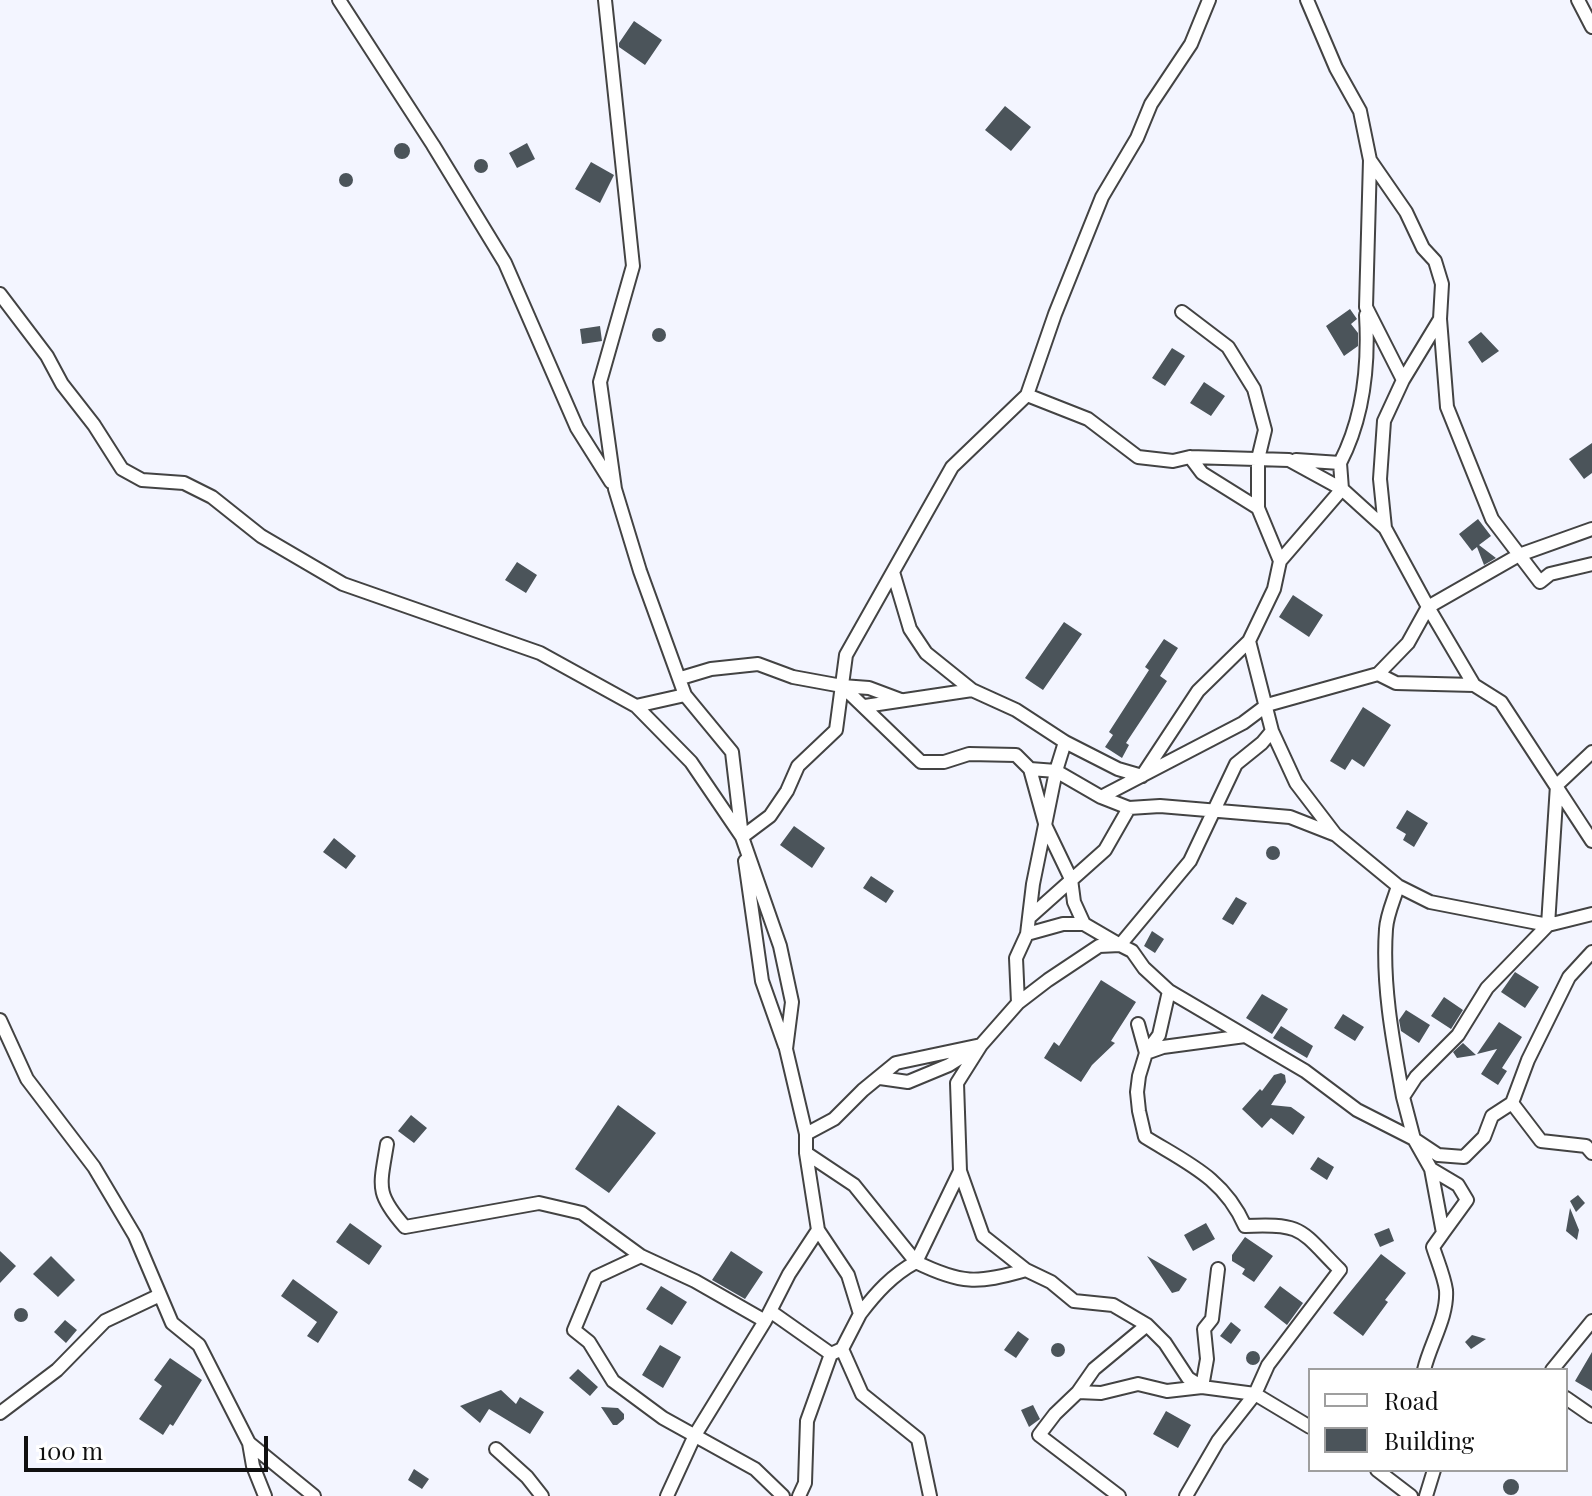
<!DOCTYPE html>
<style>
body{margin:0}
#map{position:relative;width:1592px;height:1496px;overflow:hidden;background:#f3f5ff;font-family:"Playfair Display",serif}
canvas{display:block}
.legend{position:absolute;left:1308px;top:1368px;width:260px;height:104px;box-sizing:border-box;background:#fff;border:2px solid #9f9f9f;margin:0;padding:10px 14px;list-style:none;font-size:24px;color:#101010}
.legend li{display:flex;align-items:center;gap:16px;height:40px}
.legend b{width:40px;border:2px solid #9f9f9f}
.scale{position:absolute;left:24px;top:1436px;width:244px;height:36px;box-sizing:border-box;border:4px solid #101010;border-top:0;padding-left:10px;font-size:24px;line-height:28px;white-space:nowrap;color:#101010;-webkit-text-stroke:6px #fff;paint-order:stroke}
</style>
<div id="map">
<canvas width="1592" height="1496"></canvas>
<ul class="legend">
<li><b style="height:10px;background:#fff"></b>Road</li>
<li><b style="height:22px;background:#4b545a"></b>Building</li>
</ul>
<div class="scale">100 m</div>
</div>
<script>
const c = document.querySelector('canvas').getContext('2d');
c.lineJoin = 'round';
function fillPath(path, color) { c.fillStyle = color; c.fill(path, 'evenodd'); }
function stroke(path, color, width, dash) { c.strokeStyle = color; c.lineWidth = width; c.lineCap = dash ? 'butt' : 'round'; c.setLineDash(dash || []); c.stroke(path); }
fillPath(new Path2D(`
 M634 21 662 40 645 65 619 47V43Z
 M1005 106 1031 127 1011 151 985 130Z
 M527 143 535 159 517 168 509 153Z
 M394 151a8 8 0 1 1 16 0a8 8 0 1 1-16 0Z
 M474 166a7 7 0 1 1 14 0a7 7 0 1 1-14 0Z
 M591 162 614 175 600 203 575 189Z
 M339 180a7 7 0 1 1 14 0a7 7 0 1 1-14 0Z
 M1350 309 1357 319 1351 324 1358 333V346L1344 356 1326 326Z
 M600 326 602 341 582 344 580 329Z
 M652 335a7 7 0 1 1 14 0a7 7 0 1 1-14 0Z
 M1481 332 1499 351 1482 363 1468 342Z
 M1172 348 1185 356 1165 386 1152 378Z
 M1204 382 1225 396 1211 416 1190 403Z
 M1592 443V473L1584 479 1569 459Z
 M1478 519 1491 536 1479 545 1496 558 1484 565 1477 547 1472 551 1459 534Z
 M517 562 537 575 526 593 505 580Z
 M1293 595 1323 615 1309 637 1279 617Z
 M1064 622 1082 634 1043 690 1025 678Z
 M1164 639 1178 648 1160 676 1167 681 1126 743 1129 745 1122 758 1105 747 1113 735 1109 732 1149 670 1145 667Z
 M1363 707 1391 725 1364 767 1352 759 1345 770 1330 761Z
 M1407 810 1428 823 1414 847 1403 840 1406 834 1396 828Z
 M794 826 825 848 812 868 780 845Z
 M334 838 356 856 346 869 323 852Z
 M1266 853a7 7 0 1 1 14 0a7 7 0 1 1-14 0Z
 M871 876 894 891 886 903 863 888Z
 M1236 897 1247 903 1233 925 1222 919Z
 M1152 931 1164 939 1155 953 1144 946Z
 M1515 972 1539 987 1525 1008 1501 992Z
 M1101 980 1136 1002 1111 1041 1115 1043 1092 1065 1081 1082 1044 1058 1054 1042 1059 1046Z
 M1262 994 1288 1009 1272 1034 1246 1018Z
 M1444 997 1463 1010 1451 1029 1431 1016Z
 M1406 1010 1430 1025 1419 1043 1401 1031 1399 1020Z
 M1343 1014 1364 1027 1355 1041 1334 1028Z
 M1499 1022 1522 1037 1502 1068 1507 1071 1498 1085 1481 1074 1497 1049 1477 1054Z
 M1281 1026 1313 1046 1307 1058 1273 1038Z
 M1463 1043 1476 1055 1457 1058 1453 1052Z
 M1281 1073 1285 1075 1286 1082 1271 1105 1291 1107 1305 1117 1293 1135 1271 1118 1262 1128 1242 1109 1260 1089 1262 1091 1274 1075Z
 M618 1105 656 1133 609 1193 575 1169Z
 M411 1115 427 1128 414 1143 398 1131Z
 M1318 1157 1334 1167 1327 1180 1310 1169Z
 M1578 1195 1585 1203 1576 1212 1570 1201Z
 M1570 1208 1579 1230 1577 1240 1566 1231Z
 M350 1223 382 1246 369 1265 336 1242Z
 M1206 1223 1215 1239 1193 1251 1184 1235Z
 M1389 1228 1394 1241 1380 1247 1374 1234Z
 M1245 1237 1273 1256 1254 1282 1242 1274 1245 1269 1232 1261V1255Z
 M0 1251 16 1266 0 1283Z
 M731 1251 763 1272 745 1299 712 1280Z
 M1381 1254 1406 1273 1385 1300 1388 1302 1363 1336 1333 1313Z
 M51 1256 75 1280 58 1297 33 1274Z
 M1147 1256 1187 1279 1179 1291 1172 1293Z
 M293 1279 338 1312 318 1343 307 1336 317 1322 281 1296Z
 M661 1286 687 1302 672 1325 646 1309Z
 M1280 1286 1303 1303 1287 1325 1264 1307Z
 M14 1315a7 7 0 1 1 14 0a7 7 0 1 1-14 0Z
 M65 1320 77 1330 66 1343 54 1332Z
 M1231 1322 1241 1330 1231 1344 1220 1336Z
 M1018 1331 1029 1339 1016 1358 1004 1350Z
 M1472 1335 1486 1339 1471 1349 1465 1342Z
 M1051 1350a7 7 0 1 1 14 0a7 7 0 1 1-14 0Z
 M660 1345 681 1357 663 1388 642 1375Z
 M1246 1358a7 7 0 1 1 14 0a7 7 0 1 1-14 0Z
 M1592 1352V1391L1575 1381Z
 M170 1358 202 1380 173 1426 170 1424 163 1435 139 1419 162 1386 154 1380Z
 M578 1369 598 1387 590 1396 569 1378Z
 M501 1390 516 1404 520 1397 544 1412 530 1434 489 1409 480 1423 460 1406Z
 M1033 1405 1040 1419 1029 1427 1021 1410Z
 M601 1407 618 1408 624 1414V1419L617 1425H613Z
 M1166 1411 1191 1425 1178 1448 1153 1434Z
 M414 1469 429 1479 422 1489 408 1480Z
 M1503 1487a8 8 0 1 1 16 0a8 8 0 1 1-16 0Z`), '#4b545a');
const minor = new Path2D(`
 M339 0 433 145 505 263 577 428 611 482
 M605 0 633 266 600 382 615 489 640 571 685 695 732 752 742 837 780 946 792 1002 786 1049 806 1134V1153L818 1230 848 1275 860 1314 842 1349 831 1354 807 1421 805 1483 799 1496
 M1307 0 1336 68 1360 111 1370 160 1406 212 1423 248 1435 261 1442 284 1440 319 1447 407 1492 519 1540 582 1550 574 1592 564
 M1578 0 1592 27
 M1370 160 1366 307 1403 380 1384 421 1380 479 1385 528 1428 607 1408 643 1378 674
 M0 294 47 356 62 384 94 425 122 469 142 480 184 483 212 497 261 536 343 584 540 653 636 706 685 695
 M1182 312 1228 347 1254 389 1265 430 1258 459V508
 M1403 380 1440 319
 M1027 395 1088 419 1138 457 1173 461 1190 457 1289 460 1342 489 1385 528
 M1190 457 1202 473 1258 508 1280 561 1274 589 1249 641 1272 731 1296 783 1335 834
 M1296 460 1340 463C1364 417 1369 366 1366 315
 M1592 529 1519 555 1428 607 1474 685 1501 702 1592 841
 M1280 561 1342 489 1340 463
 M893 572 910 629 926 653 972 690
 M681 678 711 669 758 664 793 677 842 686 921 762H944L969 754 1016 755 1030 769 1046 827 1071 879 1074 902 1084 924 1120 945 1190 861 1236 764 1262 743 1272 731
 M842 686 869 688 901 700
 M636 706 691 762 742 837 770 816 787 791 798 766 836 730 846 655 952 467 1027 395 1055 314 1102 197 1137 138 1151 104 1191 44 1209 0
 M865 706 972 690 1016 710 1065 742 1118 769 1142 776 1198 691 1249 641
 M1030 769 1056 771 1101 797 1129 808 1160 806 1290 817 1336 835 1398 886 1430 902 1548 925 1592 914
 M1101 797 1243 723 1267 705 1378 674 1396 683 1474 685
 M745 861 762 981 785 1046
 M1398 886C1394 900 1387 914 1386 929 1382 985 1393 1042 1403 1097
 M1031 916 1105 850 1129 808
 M1027 934 1063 924H1084
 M1592 952 1569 977 1528 1060 1512 1103 1541 1141 1586 1146 1592 1153
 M1018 1003 1016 958 1027 934 1033 884 1056 771 1065 742
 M0 1020 27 1079 94 1167 135 1236 172 1323 199 1345 249 1443 253 1466 265 1496
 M1138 1024 1146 1053 1139 1076 1137 1092 1139 1111 1145 1137C1187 1163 1224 1178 1245 1226 1304 1223 1300 1230 1340 1270L1268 1365 1255 1394 1218 1441 1186 1496
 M1146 1053 1163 1047 1245 1036
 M1146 1053 1159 1035 1169 991
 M880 1078 908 1082 949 1065 971 1051
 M806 1134 834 1119 863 1090 896 1063 981 1045 1018 1003 1048 980 1099 946 1120 945 1132 951 1144 968 1169 991 1305 1071 1357 1110 1414 1139 1438 1155 1464 1157 1484 1137 1492 1116 1512 1103
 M387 1144C380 1187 375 1193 405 1227L539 1203 582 1213 641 1256
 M806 1153 854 1185 916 1262 960 1171 957 1083 981 1045
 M1431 1169 1458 1185 1467 1200 1443 1233
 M960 1171 983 1236 1026 1270 1051 1282 1074 1301 1113 1305 1147 1325 1165 1343 1188 1378 1202 1387 1255 1394 1310 1427
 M770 1311 831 1354
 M860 1314C876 1293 892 1275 916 1262 961 1284 977 1284 1026 1270
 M765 1321 695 1281 641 1256 596 1277 574 1330 589 1342 613 1381 663 1418 755 1469 783 1496
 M842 1349 862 1394 918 1439 930 1496
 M1424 1370C1430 1344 1448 1317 1446 1290 1444 1276 1437 1260 1433 1247L1443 1233 1431 1169 1414 1139 1403 1097 1416 1077 1458 1035 1487 988 1548 925 1557 785 1592 752
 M1552 1370 1592 1321
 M1078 1392 1101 1393 1138 1384 1167 1391 1202 1387 1207 1359 1204 1329 1212 1319 1218 1269
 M1566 1398 1592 1416
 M0 1413 57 1370 105 1321 160 1295
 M249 1443 314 1496
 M496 1449 527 1477 542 1496
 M1377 1470 1411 1496
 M667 1496 695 1435 765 1321 789 1274 818 1230
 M1119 1496 1039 1435 1055 1414 1078 1392 1094 1369 1147 1325
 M1426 1496 1434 1470`);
stroke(minor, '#434343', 16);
stroke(minor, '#fff', 12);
</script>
